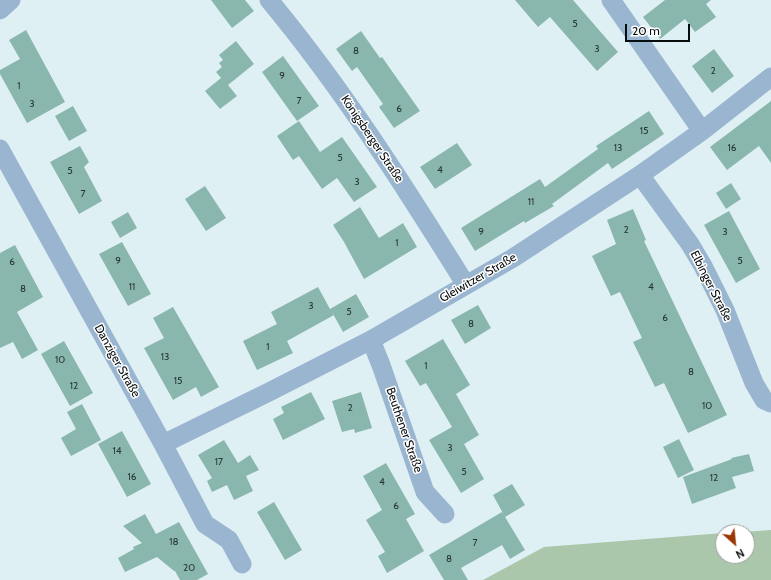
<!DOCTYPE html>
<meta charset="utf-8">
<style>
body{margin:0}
#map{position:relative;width:771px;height:580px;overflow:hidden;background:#dff0f4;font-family:Cabin,sans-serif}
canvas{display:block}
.north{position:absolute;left:715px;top:524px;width:40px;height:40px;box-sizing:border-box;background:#fff;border:1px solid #9c9e9f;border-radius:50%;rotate:153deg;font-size:11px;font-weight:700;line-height:16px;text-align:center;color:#080d0e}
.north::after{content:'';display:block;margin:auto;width:14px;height:18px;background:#9b3605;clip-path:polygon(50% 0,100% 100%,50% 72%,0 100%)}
.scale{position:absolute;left:625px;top:24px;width:65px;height:18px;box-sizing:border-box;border:2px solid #080d0e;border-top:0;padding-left:5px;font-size:12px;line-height:14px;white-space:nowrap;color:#080d0e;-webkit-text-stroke:3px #fff;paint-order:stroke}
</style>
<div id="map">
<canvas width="771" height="580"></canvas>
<div class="north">N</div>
<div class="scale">20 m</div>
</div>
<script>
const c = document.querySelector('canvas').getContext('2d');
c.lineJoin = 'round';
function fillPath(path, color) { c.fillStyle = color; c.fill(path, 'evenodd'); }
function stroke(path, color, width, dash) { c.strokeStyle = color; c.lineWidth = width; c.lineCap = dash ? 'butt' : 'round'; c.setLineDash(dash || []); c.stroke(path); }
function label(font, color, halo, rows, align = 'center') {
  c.font = font + ' Cabin,sans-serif'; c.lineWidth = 3; c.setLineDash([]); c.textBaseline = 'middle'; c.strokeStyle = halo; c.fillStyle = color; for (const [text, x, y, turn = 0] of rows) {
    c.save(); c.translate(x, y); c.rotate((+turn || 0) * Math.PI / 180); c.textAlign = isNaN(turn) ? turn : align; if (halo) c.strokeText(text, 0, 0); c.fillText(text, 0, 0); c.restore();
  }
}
fillPath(new Path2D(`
 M771 530V580H483L544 547 723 533V556H747V532H743Z`), '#abc7ab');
fillPath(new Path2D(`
 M211 0H245L254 11 232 28Z
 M515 0H573L618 52 597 71 550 17 538 27Z
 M665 0H711L706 4 716 17 695 32 685 19 660 39 643 17Z
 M26 30 65 102 27 123 0 74V70L20 59 9 40Z
 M361 31 380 58 382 57 420 111 394 128 379 107 383 104 357 67 352 71 336 49Z
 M236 41 254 64 228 85 237 96 220 109 205 91 221 78 216 72 222 67 219 63 223 60 219 55Z
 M714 49 734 76 712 93 692 66Z
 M283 56 319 106 297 121 262 72Z
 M771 101V163L759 146 727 170 710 147Z
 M73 106 87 131 69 141 55 116Z
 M649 111 664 134 612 169 608 163 552 204 554 206 525 223 524 221 475 251 461 228 540 179 545 187 598 149 596 146Z
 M299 121 320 152 342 137 377 187 354 202 337 178 322 189 299 156 293 160 277 136Z
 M457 143 472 165 435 189 420 167Z
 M80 146 89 162 84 167 102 201 79 214 50 162Z
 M731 183 741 199 726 209 716 193Z
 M205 186 226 218 206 231 185 199Z
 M360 207 379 238 403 223 417 247 364 279 344 242 333 225Z
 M633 209 646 240 644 241 727 415 688 433 664 383 655 387 633 342 642 338 620 292 611 296 592 256 616 244 607 220Z
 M729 211 760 269 736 283 704 225Z
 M128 212 137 228 120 238 111 222Z
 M122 242 151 294 128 306 99 254Z
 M15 245 43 297 17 312 38 350 22 359 13 342 0 348V253Z
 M318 287 330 309 356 294 369 317 343 332 332 312 334 315 287 341 293 353 257 370 243 341 277 324 271 312Z
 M478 305 491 328 465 344 451 320Z
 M173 307 219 387 201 397 196 387 173 400 144 348 164 338 153 318Z
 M443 339 470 385 456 394 479 435 464 444 484 479 461 493 429 440 452 427 426 383 420 386 405 361Z
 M64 341 93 393 70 406 41 354Z
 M311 392 325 419 283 440 273 419 284 413 281 407Z
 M361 392 372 428 355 433 354 429 342 432 332 401Z
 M82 404 101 440 71 456 61 438 76 429 67 412Z
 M122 431 151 484 127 497 98 444Z
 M679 439 694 470 678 478 663 447Z
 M224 440 238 463 250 455 259 470 246 476 253 491 234 500 227 485 212 492 207 481 212 478 198 455Z
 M749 454 754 471 732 477 736 488 692 504 683 477 732 459 731 458Z
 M386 463 415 514 406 519 424 551 387 573 378 556 385 552 366 520 382 510 363 476Z
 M512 484 525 505 505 517 493 495Z
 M274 502 302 550 285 560 257 512Z
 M502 512 525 550 510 559 502 545 461 568 468 580H444L429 555Z
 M145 514 156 534 179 522 208 574 197 580H180L175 571H174L157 557 125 572 118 558 134 549 133 547 142 543 123 526Z`), '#8ab7ad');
stroke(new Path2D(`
 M269 0C343 89 405 187 466 285
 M611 0 702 131
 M0 10 11 0
 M0 149 163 444 205 524 229 540 242 564
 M640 175 690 244 703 266 725 310 754 383 764 400 771 403
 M371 340 381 365 425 492 445 514
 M163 444 269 392 371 340 513 258 640 175 702 131 771 77`), '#99b5d0', 19);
label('10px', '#283836', null, [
 ["5",575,24],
 ["3",597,49],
 ["8",356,51],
 ["2",713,71],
 ["9",282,76],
 ["1",19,86],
 ["7",299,101],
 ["3",32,104],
 ["6",399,109],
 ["15",644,131],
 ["13",618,148],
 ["16",732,148],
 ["5",340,158],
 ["4",440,170],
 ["5",70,171],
 ["3",357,182],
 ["7",83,194],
 ["11",531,202],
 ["2",626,230],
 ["9",481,232],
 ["3",725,232],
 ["1",397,243],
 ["9",118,261],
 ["5",740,261],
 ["6",12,262],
 ["11",132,287],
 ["4",651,287],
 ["8",23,289],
 ["3",311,306],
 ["5",349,312],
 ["6",665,318],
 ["8",471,324],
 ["1",268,347],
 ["13",165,357],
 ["10",60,360],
 ["1",426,366],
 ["8",691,372],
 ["15",178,381],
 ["12",74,386],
 ["10",707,406],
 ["2",350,408],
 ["3",450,448],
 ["14",117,451],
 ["17",219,462],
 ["5",464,472],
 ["16",132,477],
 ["12",714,478],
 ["4",382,482],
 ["6",396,506],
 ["18",174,542],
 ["7",475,543],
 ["8",449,559],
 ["20",189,568]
]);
label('12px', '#080d0e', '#fff', [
 ["Königsberger Straße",372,139,56],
 ["Gleiwitzer Straße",478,278,-30],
 ["Elbinger Straße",711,286,63],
 ["Danziger Straße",117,361,61],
 ["Beuthener Straße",404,430,71]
]);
</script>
